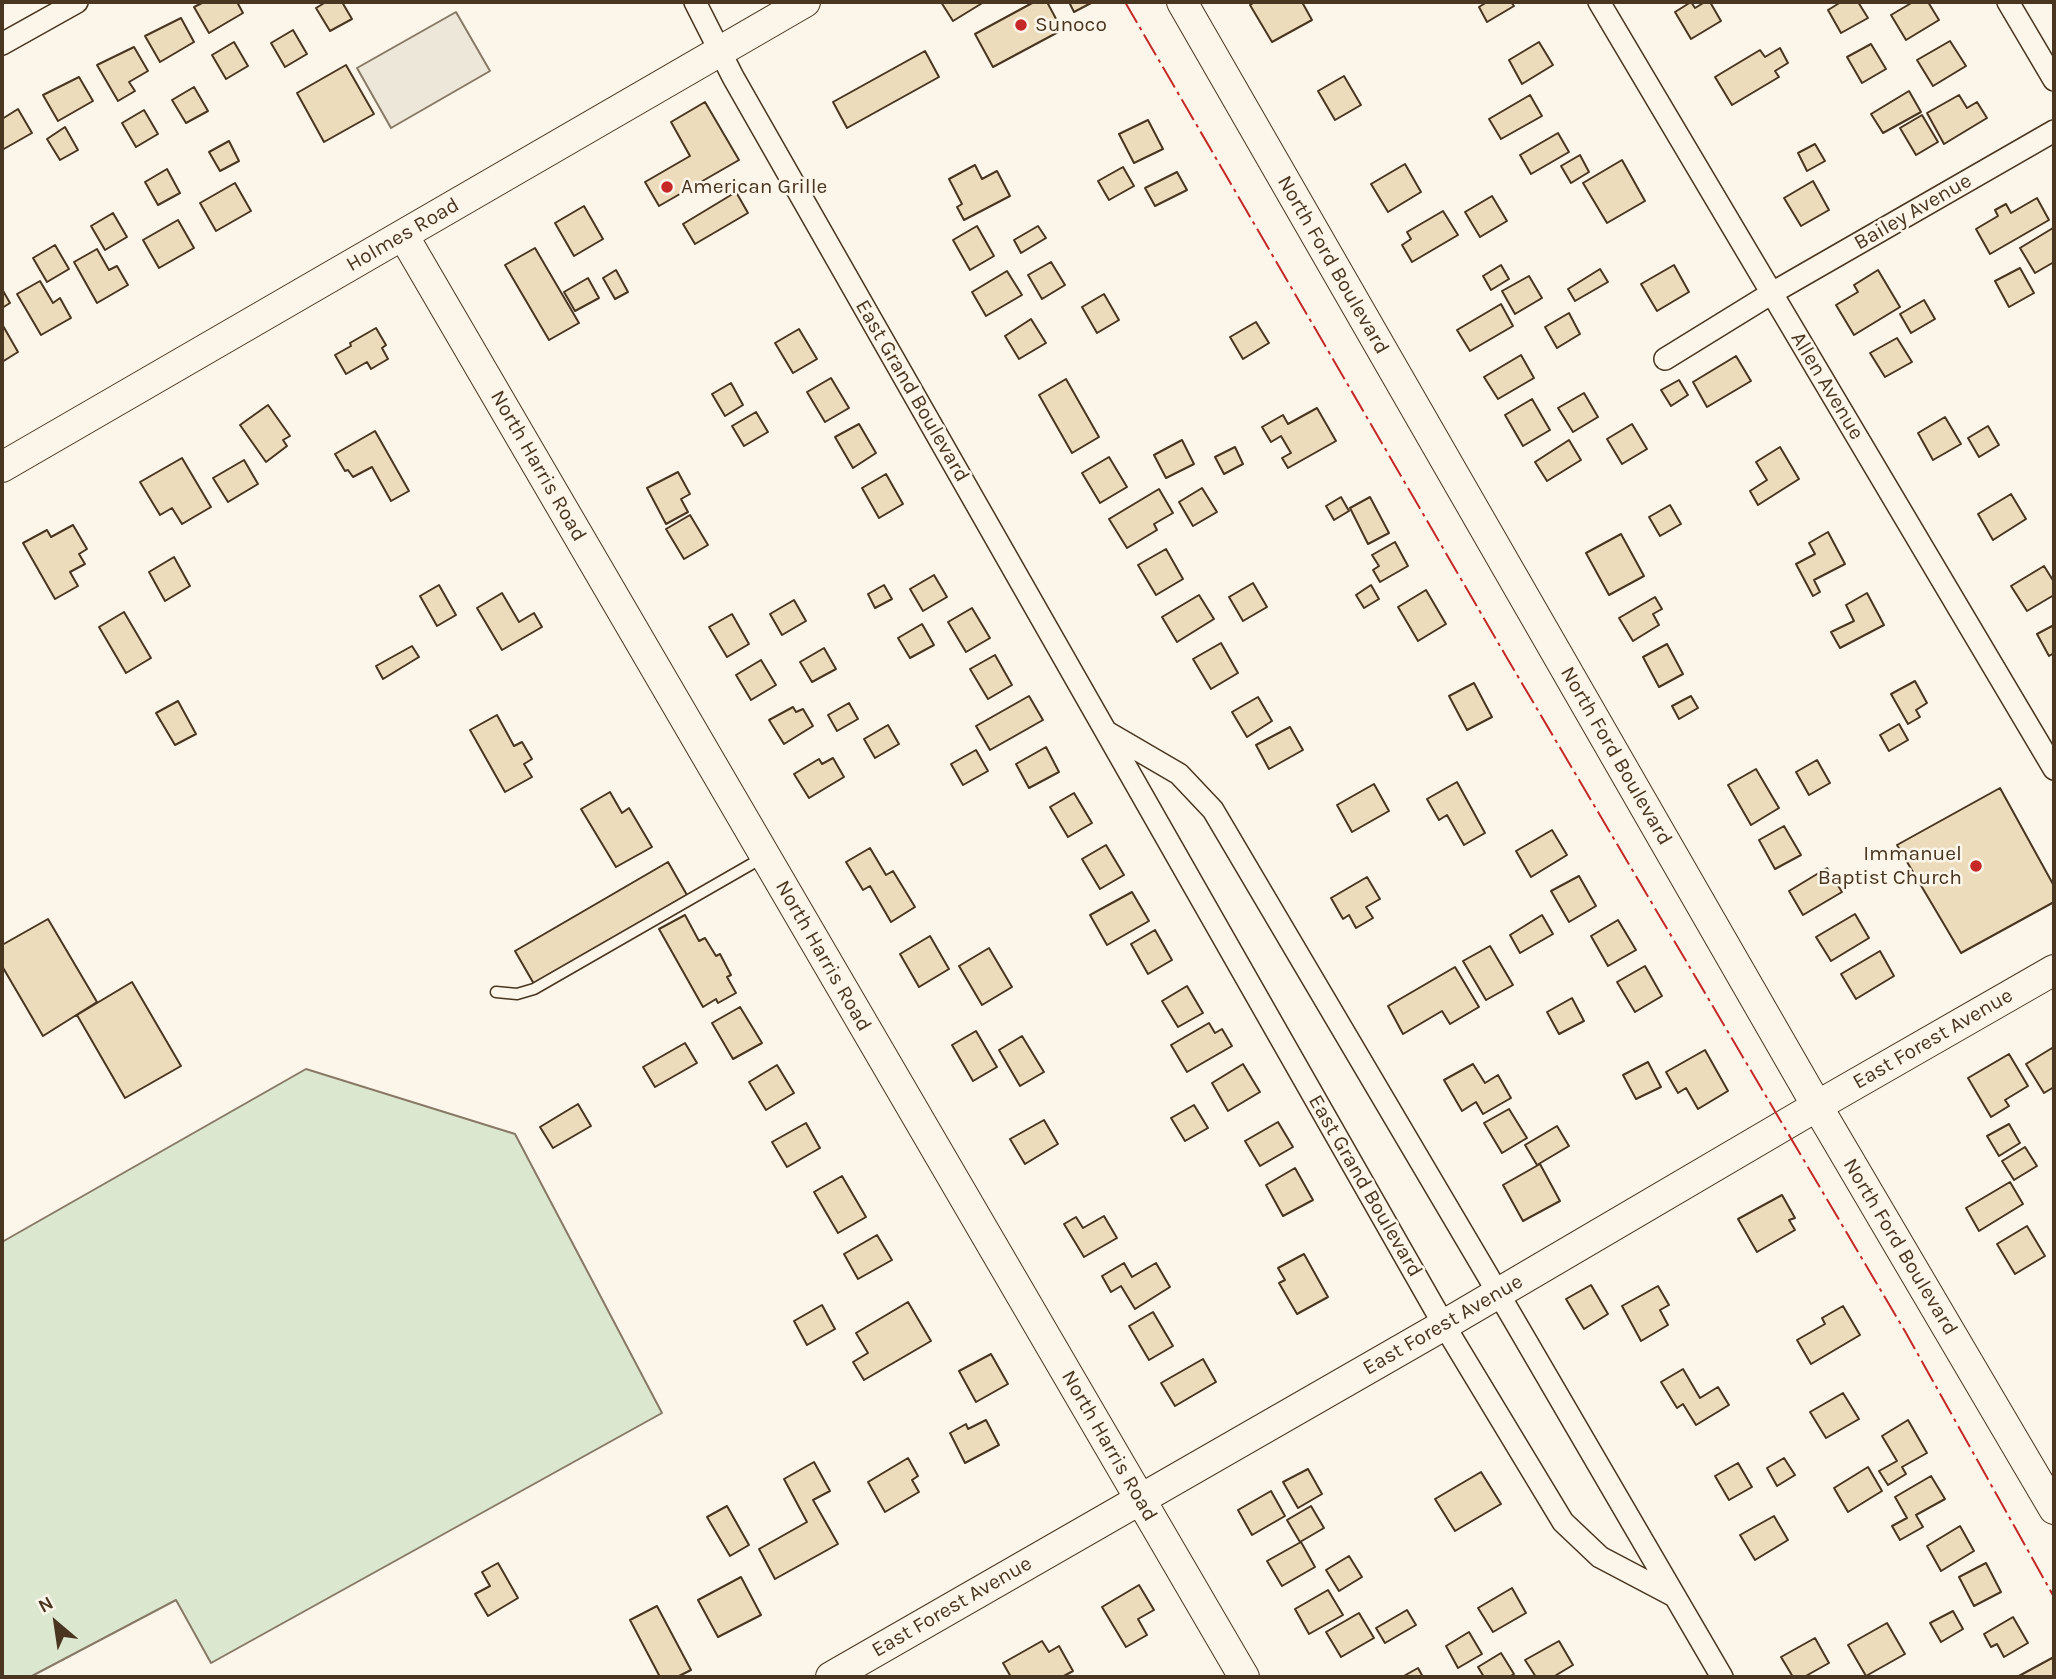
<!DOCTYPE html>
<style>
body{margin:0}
#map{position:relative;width:2056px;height:1679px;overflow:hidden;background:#fbf6e9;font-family:Karla,sans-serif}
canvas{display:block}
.frame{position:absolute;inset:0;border:4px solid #4a3520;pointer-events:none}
.north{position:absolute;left:21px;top:1588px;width:70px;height:70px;-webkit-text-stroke:5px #fbf6e9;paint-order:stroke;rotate:331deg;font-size:19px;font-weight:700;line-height:28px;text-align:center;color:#4a3520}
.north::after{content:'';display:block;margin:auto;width:24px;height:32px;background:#4a3520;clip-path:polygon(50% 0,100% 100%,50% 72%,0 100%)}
</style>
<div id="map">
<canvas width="2056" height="1679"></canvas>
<div class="frame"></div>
<div class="north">N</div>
</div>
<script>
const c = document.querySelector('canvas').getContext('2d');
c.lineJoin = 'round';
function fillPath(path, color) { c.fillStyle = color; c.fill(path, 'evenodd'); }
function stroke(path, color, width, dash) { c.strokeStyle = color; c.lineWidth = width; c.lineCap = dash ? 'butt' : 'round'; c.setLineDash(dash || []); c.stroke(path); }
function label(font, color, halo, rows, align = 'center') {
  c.font = font + ' Karla,sans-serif'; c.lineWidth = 5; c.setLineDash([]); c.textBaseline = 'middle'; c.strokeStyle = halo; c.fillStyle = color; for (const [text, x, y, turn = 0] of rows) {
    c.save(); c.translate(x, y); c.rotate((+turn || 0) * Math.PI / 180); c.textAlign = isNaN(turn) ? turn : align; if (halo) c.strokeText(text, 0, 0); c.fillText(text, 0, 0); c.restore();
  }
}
const green = new Path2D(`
 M306 1069 515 1134 662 1413 211 1663 176 1600 30 1677H2V1242Z`);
fillPath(green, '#dce7d0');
stroke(green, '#887966', 2);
const parking = new Path2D(`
 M456 12 490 71 391 128 357 68Z`);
fillPath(parking, '#ede7d9');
stroke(parking, '#887966', 2);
const building = new Path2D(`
 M204 2H237L243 13 209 33 194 7Z
 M326 2H342L352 19 330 31 316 8Z
 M941 2H984L953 21Z
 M1034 2H1047L1062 30 993 67 975 34Z
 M1069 2H1093L1074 12Z
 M1255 2H1302L1312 20 1272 42 1250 5Z
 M1487 2H1511L1514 6 1487 22 1479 7Z
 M1691 2 1695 8 1705 2H1710L1721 21 1691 39 1675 12Z
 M1841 2H1858L1868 18 1841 33 1828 10Z
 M1913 2H1928L1939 20 1906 40 1891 15Z
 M181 18 194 42 160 62 145 36Z
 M293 30 307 54 285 67 271 43Z
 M1950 41 1966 66 1933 86 1917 60Z
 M234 42 248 66 226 79 212 55Z
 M1539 42 1553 65 1522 84 1509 60Z
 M1871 44 1886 69 1862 83 1847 57Z
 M134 47 148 71 129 82 135 91 118 101 97 65Z
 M1780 48 1788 63 1775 71 1779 77 1732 105 1715 77 1760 50 1765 57Z
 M925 51 939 77 847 128 833 102Z
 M346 65 374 114 324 142 297 93Z
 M1344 76 1361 105 1335 120 1318 91Z
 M79 77 93 101 58 121 43 95Z
 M194 87 208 111 186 123 172 100Z
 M1909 91 1921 112 1883 133 1871 114Z
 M1530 95 1542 116 1501 139 1489 119Z
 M1959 95 1967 108 1977 102 1987 118 1944 144 1927 113Z
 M705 102 739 160 659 206 645 182 690 156 671 122Z
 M18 109 32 133 2 150V119Z
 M144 110 158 134 136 147 122 123Z
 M1922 115 1938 142 1916 155 1900 128Z
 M1148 120 1163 149 1134 163 1119 134Z
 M65 127 78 150 60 160 47 139Z
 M1558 133 1569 152 1531 174 1520 155Z
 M229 141 239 161 220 171 209 152Z
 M1815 144 1825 161 1807 171 1798 153Z
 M1580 155 1589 172 1571 183 1561 166Z
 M1622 160 1645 201 1607 223 1583 183Z
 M1405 164 1421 192 1388 212 1371 184Z
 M975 165 982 179 997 171 1010 196 964 220 957 207 962 204 949 179Z
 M1123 167 1134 186 1109 200 1098 181Z
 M167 169 180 193 158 205 145 182Z
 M1177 172 1187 190 1155 206 1145 188Z
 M1813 181 1829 210 1801 226 1784 198Z
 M235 183 251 211 216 231 200 203Z
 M736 192 748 213 695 244 683 224Z
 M1492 196 1507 221 1480 237 1465 212Z
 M2037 198 2049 220 1990 254 1976 229 1998 216 1995 210 2006 204 2011 213Z
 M584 206 603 239 574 256 555 223Z
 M1443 211 1458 235 1412 262 1402 245 1411 239 1407 232Z
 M113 213 127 237 105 250 91 226Z
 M178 220 194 248 159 268 143 240Z
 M977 226 994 256 970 270 953 240Z
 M1038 226 1046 238 1021 253 1014 240Z
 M2053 228 2054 262 2035 273 2020 248Z
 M55 245 69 269 47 282 33 258Z
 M535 248 579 323 549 340 505 265Z
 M97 249 109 270 117 266 128 285 97 303 74 262Z
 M1051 262 1065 285 1042 299 1028 275Z
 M1501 265 1509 279 1491 290 1483 276Z
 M1674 265 1689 292 1657 311 1641 284Z
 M2020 268 2034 293 2009 307 1995 281Z
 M1600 269 1608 282 1575 301 1568 289Z
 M616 270 628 292 615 299 603 278Z
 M1878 270 1900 307 1854 335 1836 305 1858 292 1854 285Z
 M1007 271 1022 295 986 316 972 292Z
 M1529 276 1542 298 1515 314 1502 291Z
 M588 278 599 298 575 311 564 292Z
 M40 281 53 303 60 298 71 318 41 335 17 294Z
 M2 289 10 303 2 308Z
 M1104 294 1119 320 1097 333 1082 307Z
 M1924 300 1935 319 1911 333 1900 314Z
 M1501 304 1513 326 1470 351 1457 330Z
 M1569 313 1580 334 1557 348 1545 327Z
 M1031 319 1046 343 1019 359 1005 336Z
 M1256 322 1269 343 1243 359 1230 337Z
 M2 324 18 352 2 362Z
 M376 328 386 345 382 348 388 359 371 369 367 362 346 374 335 355 351 346 350 343Z
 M799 329 817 359 793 373 775 343Z
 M1897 338 1912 362 1885 377 1870 353Z
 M1521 355 1534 378 1498 399 1484 377Z
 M1736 356 1751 381 1707 407 1693 382Z
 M831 378 849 408 825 422 807 392Z
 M1066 379 1099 437 1072 453 1039 395Z
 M1679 380 1688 395 1671 406 1661 390Z
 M731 383 743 405 725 416 712 394Z
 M1584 393 1598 417 1573 432 1558 408Z
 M1532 399 1550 430 1523 446 1505 415Z
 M268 405 290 436 283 440 287 446 266 462 240 425Z
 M1317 408 1336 441 1288 468 1282 458 1291 453 1281 436 1271 442 1262 427 1283 415 1288 424Z
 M756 412 768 432 744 446 732 426Z
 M1945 417 1961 444 1933 460 1918 433Z
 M859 424 876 453 853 468 835 437Z
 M1632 424 1647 449 1622 464 1607 439Z
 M1988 426 1999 445 1979 457 1968 438Z
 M375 431 409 491 391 501 372 467 353 477 348 470 345 471 335 454Z
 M1182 440 1194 464 1166 478 1154 455Z
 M1569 440 1581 460 1547 481 1535 462Z
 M1235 447 1243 464 1224 474 1215 457Z
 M1780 447 1799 479 1758 505 1750 491 1767 480 1756 462Z
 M1109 457 1127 487 1100 503 1082 473Z
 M182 458 211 507 182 524 172 508 160 515 140 482Z
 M244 460 258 484 228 502 213 478Z
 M678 472 690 494 681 499 688 512 666 524 647 488Z
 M886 474 903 504 879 518 862 488Z
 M1202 488 1217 512 1193 526 1179 502Z
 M1159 489 1173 513 1154 524 1157 530 1127 548 1109 519Z
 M2011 494 2026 519 1993 540 1978 514Z
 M1341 497 1349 511 1334 520 1326 506Z
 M1370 497 1389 533 1368 544 1350 508Z
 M1670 505 1681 524 1660 536 1649 517Z
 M690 515 708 545 684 559 666 529Z
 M73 525 87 549 79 554 85 564 70 572 78 586 55 599 23 543 47 530 51 537Z
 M1828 532 1845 564 1814 580 1820 592 1813 596 1796 564 1815 554 1809 543Z
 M1621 534 1644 576 1609 595 1586 553Z
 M1395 542 1408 566 1380 582 1373 570 1379 566 1372 555Z
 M1166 549 1183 579 1156 595 1138 565Z
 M174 557 190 586 165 601 149 572Z
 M2044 566 2054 582V595L2027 611 2011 586Z
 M934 575 947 597 923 611 910 589Z
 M1253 583 1267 607 1243 621 1229 597Z
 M439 585 456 615 437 626 420 596Z
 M884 585 892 599 875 608 868 594Z
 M1371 585 1379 599 1364 608 1356 595Z
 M1426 590 1446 624 1418 641 1398 607Z
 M502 593 519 622 534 613 542 627 502 650 477 608Z
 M1867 593 1884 625 1840 648 1831 632 1854 621 1846 605Z
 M1199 595 1214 619 1177 642 1162 617Z
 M1655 597 1662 609 1653 614 1659 625 1633 641 1619 618Z
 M794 600 806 621 782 635 770 614Z
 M972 608 990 638 966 652 948 622Z
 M124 612 151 658 126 673 99 627Z
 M732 614 749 644 727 657 709 627Z
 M922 624 934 645 910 658 898 638Z
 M2054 625V653L2049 656 2037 634Z
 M1221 643 1238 673 1211 689 1193 659Z
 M1667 644 1683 674 1659 687 1643 657Z
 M412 646 419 657 383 679 376 666Z
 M824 648 836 669 812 682 800 662Z
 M995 655 1012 685 988 699 970 669Z
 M761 660 776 685 751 700 736 675Z
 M1915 681 1927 703 1916 710 1920 717 1908 724 1891 694Z
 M1474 683 1492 717 1467 730 1449 696Z
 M1029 696 1043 720 990 750 976 726Z
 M1691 696 1698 708 1679 719 1672 706Z
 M1258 697 1272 721 1247 737 1232 712Z
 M178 701 196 734 175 745 156 713Z
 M849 703 858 719 837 731 828 715Z
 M793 707 796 712 803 709 813 726 784 744 769 720Z
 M497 715 514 746 522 742 532 759 524 764 532 777 505 792 470 730Z
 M1899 724 1908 740 1889 751 1880 735Z
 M888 725 899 744 875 758 864 739Z
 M1290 727 1303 750 1269 769 1256 745Z
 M1046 747 1059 772 1029 788 1016 764Z
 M976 750 988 771 963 785 951 764Z
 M833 758 844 777 809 798 794 774 819 759 822 764Z
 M1817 760 1830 783 1809 795 1796 772Z
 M1756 769 1779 808 1751 825 1728 785Z
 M1457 782 1485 833 1464 845 1447 815 1439 820 1427 799Z
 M1374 784 1389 811 1352 832 1337 805Z
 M2000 788 2054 886V902L1961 953 1897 845Z
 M610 792 622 813 629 808 652 847 616 867 581 809Z
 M1074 793 1092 823 1068 837 1050 807Z
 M1784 826 1801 855 1775 869 1759 840Z
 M1552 830 1567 855 1531 877 1516 851Z
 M1106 845 1124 875 1100 889 1082 859Z
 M870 848 886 875 893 871 915 907 891 922 870 886 863 890 846 862Z
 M668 862 687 895 534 984 515 951Z
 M1827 868 1842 892 1803 915 1789 891Z
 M1579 876 1596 906 1569 922 1551 891Z
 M1367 877 1380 899 1366 907 1373 918 1356 928 1349 915 1343 919 1331 898Z
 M1132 892 1149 921 1107 945 1090 915Z
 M1855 914 1869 938 1831 961 1816 937Z
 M685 915 699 941 705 938 716 956 720 954 731 975 727 977 736 993 718 1003 716 999 703 1007 659 929Z
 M1542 915 1553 934 1520 953 1510 935Z
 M48 919 97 1002 43 1036 2 966V945Z
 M1618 920 1636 950 1608 966 1591 936Z
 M1155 930 1172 960 1148 974 1131 944Z
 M930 936 949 969 919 987 900 954Z
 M1490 946 1513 985 1486 1000 1463 961Z
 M989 948 1012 987 982 1005 959 966Z
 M1880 951 1894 976 1856 999 1841 974Z
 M1645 966 1662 996 1635 1012 1617 982Z
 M1455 967 1479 1007 1450 1024 1442 1011 1403 1034 1388 1006Z
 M132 982 181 1066 125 1098 77 1015Z
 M1187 986 1203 1013 1178 1027 1162 1001Z
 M1572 998 1584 1021 1559 1034 1547 1012Z
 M740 1007 762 1043 733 1059 712 1023Z
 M1209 1023 1215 1033 1222 1029 1232 1046 1187 1072 1171 1045Z
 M976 1031 997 1067 973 1081 952 1045Z
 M1022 1036 1044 1072 1020 1086 999 1050Z
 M685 1043 697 1063 655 1087 643 1067Z
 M2052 1048 2054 1052V1087L2044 1093 2026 1064Z
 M1705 1050 1728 1091 1698 1109 1686 1088 1678 1093 1666 1072Z
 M2009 1054 2028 1086 2005 1100 2009 1106 1991 1117 1968 1078Z
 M1648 1062 1661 1087 1636 1099 1623 1075Z
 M1243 1064 1260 1092 1228 1111 1212 1083Z
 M1473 1064 1485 1083 1498 1075 1511 1098 1483 1114 1476 1102 1462 1111 1444 1080Z
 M777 1065 794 1093 766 1110 749 1082Z
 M578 1104 591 1126 553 1148 540 1127Z
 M1194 1105 1208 1128 1185 1141 1171 1118Z
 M1509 1109 1527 1138 1502 1153 1484 1123Z
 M1044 1120 1058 1144 1025 1164 1010 1139Z
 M1278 1122 1293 1147 1260 1166 1245 1141Z
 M806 1123 820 1148 787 1167 772 1142Z
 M2009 1124 2020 1143 1999 1156 1987 1136Z
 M1557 1126 1569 1146 1537 1165 1525 1145Z
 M2025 1147 2037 1166 2014 1180 2002 1161Z
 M1540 1164 1560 1201 1523 1221 1503 1185Z
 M1295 1168 1313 1200 1283 1216 1266 1185Z
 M842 1176 866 1217 838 1233 814 1192Z
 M2010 1182 2023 1204 1979 1231 1966 1208Z
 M1782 1195 1795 1218 1789 1220 1795 1230 1757 1252 1738 1219Z
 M1104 1216 1117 1238 1084 1257 1064 1224 1076 1217 1083 1228Z
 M2027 1226 2045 1256 2015 1274 1997 1244Z
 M877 1235 892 1260 858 1279 844 1254Z
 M1304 1254 1328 1297 1297 1314 1279 1283 1285 1280 1278 1268Z
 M1124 1263 1132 1277 1156 1263 1170 1287 1135 1309 1121 1286 1111 1292 1102 1276Z
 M1591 1285 1608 1314 1584 1329 1566 1299Z
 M1658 1286 1669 1305 1660 1310 1668 1325 1641 1341 1622 1306Z
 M908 1302 931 1341 864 1380 853 1362 868 1353 856 1333Z
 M822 1305 835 1329 807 1345 794 1321Z
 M1843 1306 1860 1335 1811 1364 1797 1340 1825 1324 1822 1318Z
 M1153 1312 1173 1346 1149 1360 1129 1326Z
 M991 1354 1008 1384 976 1402 959 1371Z
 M1203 1359 1216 1382 1175 1406 1161 1383Z
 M1683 1369 1700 1398 1718 1387 1729 1405 1696 1425 1683 1404 1677 1408 1661 1382Z
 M1843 1393 1859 1419 1826 1438 1810 1412Z
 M986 1420 999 1445 965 1463 950 1433 966 1424 968 1429Z
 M1908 1420 1927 1453 1902 1467 1906 1474 1888 1485 1879 1471 1897 1461 1882 1436Z
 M908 1458 918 1476 912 1480 919 1492 885 1512 868 1482Z
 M1784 1458 1795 1475 1777 1486 1767 1468Z
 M814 1462 830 1491 813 1500 838 1544 775 1579 759 1549 807 1522 784 1479Z
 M1738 1463 1752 1487 1729 1500 1715 1476Z
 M1868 1467 1882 1491 1848 1512 1834 1488Z
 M1308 1469 1322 1494 1298 1508 1283 1482Z
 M1481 1472 1501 1504 1455 1531 1435 1499Z
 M1931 1476 1945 1499 1916 1515 1923 1527 1900 1540 1892 1526 1907 1518 1895 1497Z
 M1271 1491 1285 1516 1252 1535 1238 1510Z
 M727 1506 749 1545 730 1556 707 1517Z
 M1311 1506 1324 1528 1300 1542 1287 1520Z
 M1774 1516 1788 1540 1755 1560 1740 1535Z
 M1960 1526 1974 1551 1941 1571 1927 1546Z
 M1301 1542 1315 1567 1282 1586 1267 1561Z
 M1349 1556 1362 1577 1339 1591 1326 1570Z
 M498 1563 518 1598 488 1616 475 1594 490 1586 482 1572Z
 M1986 1563 2001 1592 1974 1606 1959 1577Z
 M741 1577 761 1615 718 1637 698 1600Z
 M1139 1585 1154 1610 1138 1619 1147 1635 1126 1647 1102 1607Z
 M1512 1588 1526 1613 1493 1632 1478 1608Z
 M1328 1590 1343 1615 1309 1634 1295 1609Z
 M657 1606 691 1670 677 1677H660L630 1620Z
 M1407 1610 1416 1625 1385 1643 1376 1628Z
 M1953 1611 1963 1629 1941 1642 1930 1623Z
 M1359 1613 1374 1638 1341 1657 1326 1632Z
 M2013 1617 2028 1643 2004 1657 1997 1644 1991 1647 1984 1634Z
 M1887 1623 1905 1654 1866 1676 1848 1645Z
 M1469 1632 1482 1654 1458 1668 1446 1646Z
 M1815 1638 1829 1663 1804 1677H1793L1781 1657Z
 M1042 1641 1049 1652 1059 1646 1073 1671 1062 1677H1051L1050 1676 1047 1677H1011L1003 1663Z
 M1559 1641 1573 1665 1553 1677H1536L1525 1660Z
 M1501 1653 1514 1674 1509 1677H1484L1478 1667Z
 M2052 1658 2054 1662V1677H2017Z
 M1418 1668 1423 1677H1402Z`);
fillPath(building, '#ecdcbc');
stroke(building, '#4a3520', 2);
const lane = new Path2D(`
 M496 992 517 994 534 989 762 858`);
const street = new Path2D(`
 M695 2 733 77 1444 1325 1563 1522 1600 1557 1674 1596
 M1599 2 2054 769
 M2008 2 2054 80
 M2 44 77 2
 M1665 359 1772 293 2054 131
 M1107 732 1179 774 1213 810 1514 1320 1722 1677`);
const secondary = new Path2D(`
 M1182 2 1817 1106 2054 1509
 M403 235 1244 1677
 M2 467 805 2
 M831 1677 1444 1325 1817 1106 2054 970`);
stroke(lane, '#4a3520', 13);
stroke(street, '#4a3520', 24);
stroke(secondary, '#4a3520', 32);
stroke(lane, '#fbf6e9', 10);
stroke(street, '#fbf6e9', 21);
stroke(secondary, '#fbf6e9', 30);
stroke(new Path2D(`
 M1125 2 1507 658 1906 1333 2054 1597`), '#c62828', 2, [24, 5, 3.5, 5]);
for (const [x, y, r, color] of [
 [1021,25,7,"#c62828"],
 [667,187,7,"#c62828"],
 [1976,866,7,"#c62828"]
]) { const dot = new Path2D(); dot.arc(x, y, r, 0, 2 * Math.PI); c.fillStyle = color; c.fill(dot); stroke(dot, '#fbf6e9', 2.5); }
label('21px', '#4a3520', '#fbf6e9', [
 ["Sunoco",1035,25],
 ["American Grille",681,187],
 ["Immanuel",1962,854,"right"],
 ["Baptist Church",1962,878,"right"]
], 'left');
label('21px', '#4a3520', '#fbf6e9', [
 ["Bailey Avenue",1913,212,-30],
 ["Holmes Road",403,235,-30],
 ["North Ford Boulevard",1333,265,60],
 ["Allen Avenue",1827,386,59],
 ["East Grand Boulevard",912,391,60],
 ["North Harris Road",538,466,60],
 ["North Ford Boulevard",1616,756,60],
 ["North Harris Road",823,956,60],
 ["East Forest Avenue",1933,1039,-30],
 ["East Grand Boulevard",1365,1186,60],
 ["North Ford Boulevard",1900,1247,59],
 ["East Forest Avenue",1443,1325,-30],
 ["North Harris Road",1109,1446,60],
 ["East Forest Avenue",952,1607,-30]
]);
</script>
